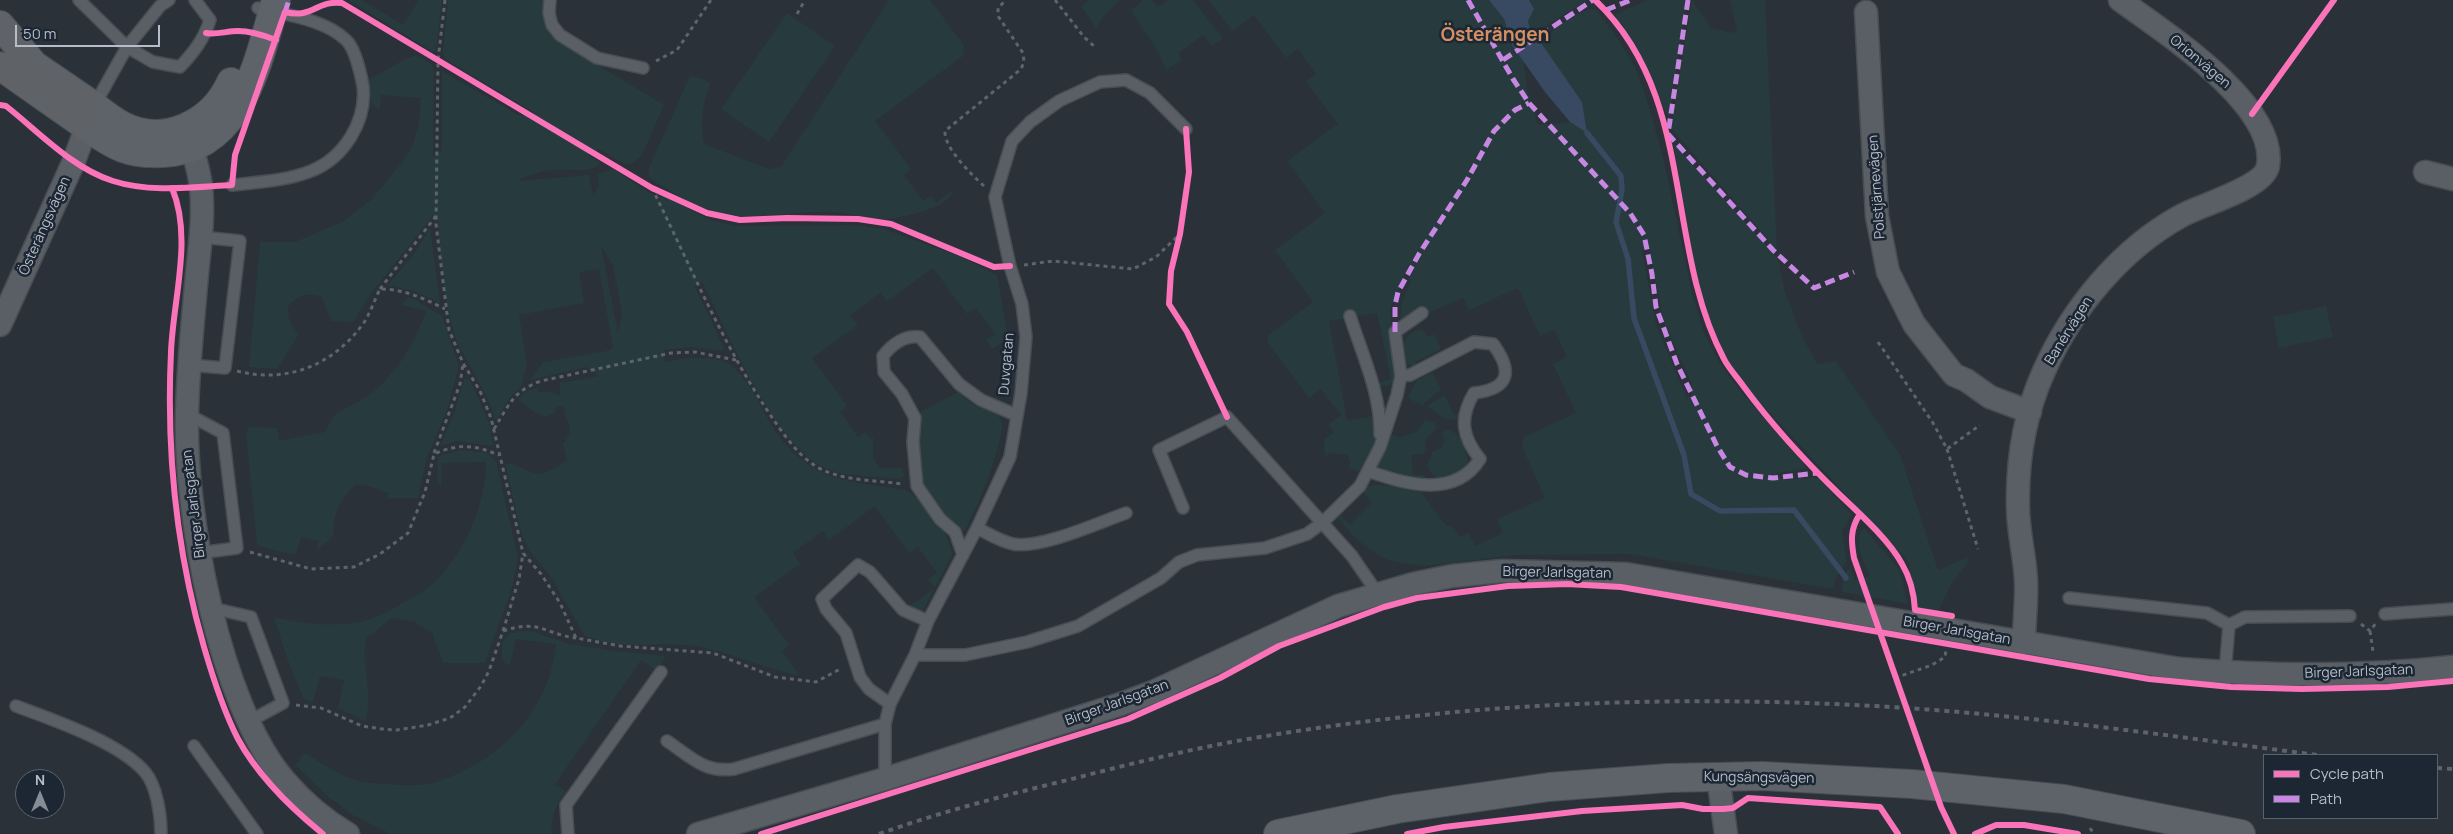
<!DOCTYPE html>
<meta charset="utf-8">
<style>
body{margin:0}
#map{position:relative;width:2453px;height:834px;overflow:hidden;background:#2a3138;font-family:Manrope,sans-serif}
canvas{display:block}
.legend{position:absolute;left:2263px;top:754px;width:175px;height:65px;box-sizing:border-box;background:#1d2733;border:1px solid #59636f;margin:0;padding:6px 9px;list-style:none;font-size:15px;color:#b4bdc9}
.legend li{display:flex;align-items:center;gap:10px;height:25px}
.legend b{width:25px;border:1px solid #59636f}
.north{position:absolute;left:15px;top:769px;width:50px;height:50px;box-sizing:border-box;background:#1d2733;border:1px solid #59636f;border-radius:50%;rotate:0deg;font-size:14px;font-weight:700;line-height:20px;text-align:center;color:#b4bdc9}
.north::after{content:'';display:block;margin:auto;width:18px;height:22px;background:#848c96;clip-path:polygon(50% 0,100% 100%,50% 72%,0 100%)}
.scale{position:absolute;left:15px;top:25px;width:145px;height:22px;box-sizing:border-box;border:2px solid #b4bdc9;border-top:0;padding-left:6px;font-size:15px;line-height:18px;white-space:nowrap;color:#b4bdc9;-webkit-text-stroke:4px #1d2733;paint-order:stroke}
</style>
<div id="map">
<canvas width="2453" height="834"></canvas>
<ul class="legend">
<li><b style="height:6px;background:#fb73b8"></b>Cycle path</li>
<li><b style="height:6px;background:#c787e3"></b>Path</li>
</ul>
<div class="north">N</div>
<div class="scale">50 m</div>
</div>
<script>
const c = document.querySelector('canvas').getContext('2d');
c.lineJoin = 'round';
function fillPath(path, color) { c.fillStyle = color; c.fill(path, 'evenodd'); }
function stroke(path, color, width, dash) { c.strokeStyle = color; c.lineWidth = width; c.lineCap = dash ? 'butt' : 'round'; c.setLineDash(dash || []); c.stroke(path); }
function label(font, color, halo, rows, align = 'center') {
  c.font = font + ' Manrope,sans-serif'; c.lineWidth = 5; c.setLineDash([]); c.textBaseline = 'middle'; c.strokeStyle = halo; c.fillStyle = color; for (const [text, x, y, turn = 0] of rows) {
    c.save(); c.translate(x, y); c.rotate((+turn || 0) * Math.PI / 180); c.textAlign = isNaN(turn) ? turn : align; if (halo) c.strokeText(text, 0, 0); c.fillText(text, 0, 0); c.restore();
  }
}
fillPath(new Path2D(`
 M348 0H362L403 25 419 0H442L436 51H432Z
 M448 0H545C540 19 548 29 561 43L664 105 642 155 630 165 621 162 599 149 588 155 601 163C589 175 566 168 551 170 541 171 526 176 517 181L589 175 593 195 599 186 597 174 613 169 660 199 659 196 662 195 710 220 735 226 852 225 884 229 958 256 997 275 1008 338 993 349 986 340 995 334 976 308 967 314 933 268 887 301 880 293 850 315 858 325 812 358 847 406 840 412 858 437 865 432 871 439 873 437V458L880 468H901L904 475 902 478 896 479C872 476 838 477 817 464 770 433 727 332 702 281L695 287 724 348 723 351 692 347 663 350 665 362C684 358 706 355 725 362 747 371 764 416 778 435 785 445 795 455 805 462 832 484 872 484 906 490 926 503 950 532 952 555L922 612 919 614 908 607 935 588 928 579 937 573 918 547 909 553 875 506 829 540 823 531 793 553 800 564 754 597 789 645 782 651 800 676C766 669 735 654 701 647 664 640 619 652 584 635L553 580 530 551 522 536 505 463C519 463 532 478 546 472 554 469 561 464 567 460L563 444C577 427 565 424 564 406H556L555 413 545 417 533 411 518 399 526 391 538 388V393L546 391 560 395V383L599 376 586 367 530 380 543 362 607 351 613 348 599 269 579 272 584 303 519 315 527 365 521 387 510 397 497 420 495 418C486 390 470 369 458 343 448 324 437 244 439 222L432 217 372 292 353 322 331 321 322 297C308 292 299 295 288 306 288 320 290 324 299 334L280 365 277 369 249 367 260 242H295L342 222 372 199 404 160 413 145 419 123 421 98 381 95 380 110 372 104 367 81 405 59 416 55 431 64 434 68 433 157 442 150V71L520 116 535 113 445 59 443 53ZM601 246 613 265 622 314 618 333Z
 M889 0H930L964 45 963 56 875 121 911 169 904 175 923 201 931 196 936 203 953 190C950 208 906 216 890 219 880 221 847 213 834 212 793 210 748 224 709 210 690 204 672 191 655 182L649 176V168L690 76 700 78 710 83C703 103 700 122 704 144L769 169 781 167Z
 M1089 0H1120L1103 17 1096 28 1081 6Z
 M1143 0H1151L1158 7 1168 0H1193L1223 38 1212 46 1203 35 1178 53 1182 60 1166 70C1159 48 1143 31 1131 10Z
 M1208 0H1489L1504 19 1512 45 1523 60 1527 88 1538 125 1570 122 1586 132 1582 102 1538 41C1551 33 1582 6 1596 10L1620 42 1635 67 1647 100 1663 157 1693 297 1704 333 1718 360 1737 387 1807 468 1776 473 1783 480 1818 478 1851 514 1842 532 1847 561 1836 577 1833 589 1630 554 1515 555 1425 566 1407 564 1388 560 1372 551 1356 539 1338 518 1340 516 1350 525 1372 503 1361 490C1377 479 1403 489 1421 492L1444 523 1455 529 1459 537 1469 533 1475 546 1503 533 1497 519 1545 498 1522 447 1524 437 1576 413 1553 364 1567 357 1554 330 1540 336 1518 288 1469 310 1463 298 1403 324 1400 321 1402 303 1411 280 1409 278 1410 262 1390 309 1398 380 1396 384 1378 387V383L1391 379 1377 313 1329 321 1347 421 1374 416C1377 436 1380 459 1361 471L1349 468 1350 461 1347 455 1331 453 1325 456 1324 440 1334 432 1328 425 1341 415 1321 389 1309 398 1268 343V335L1313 302 1275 250 1325 213 1287 161 1338 124 1306 81 1316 74 1298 49 1286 58 1254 15 1233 31ZM1649 246 1664 322 1692 384V395L1687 399 1656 325 1642 251Z
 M1529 0H1586V1L1531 35 1528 21 1534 9Z
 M1648 0H1686L1669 119 1639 52 1616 19V14Z
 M1692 0 1711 28 1731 33 1737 30 1730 0H1765L1777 250 1671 128Z
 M787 13 835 46 769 142 721 109Z
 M1673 143 1777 257 1785 292 1801 334 1817 364 1836 361 1900 455 1938 570 1968 557 1967 564 1952 582 1938 612 1919 609 1908 561 1753 395 1729 363 1714 334 1698 287Z
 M430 228 439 294 440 303 417 292 388 285 414 254Z
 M408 298 414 299 442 316 459 366 446 413 427 457 418 498H387L388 493 372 487 356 484C340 499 333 513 333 536L317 551 319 541 301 537 295 555 262 547 257 543 246 434 249 427 277 428 279 441 325 432C328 427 331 419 335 415 343 408 356 404 365 398 395 376 414 346 426 311L401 305Z
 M2326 306 2333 337 2279 348 2273 317Z
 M1422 329 1428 337 1434 334 1441 349 1415 362 1419 368H1415C1400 363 1397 333 1422 329Z
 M1433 373 1441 390 1422 405 1408 398 1417 380Z
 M465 377 470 380 489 422 493 444 491 446 457 441 440 446 454 413Z
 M958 392 975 406 997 414 1003 423C996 463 983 494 965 530L960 531C945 519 925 498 919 479 914 460 918 435 919 416L921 412Z
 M1445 395 1454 415 1461 412 1459 418C1447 424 1437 413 1427 406Z
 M1425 420 1435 423 1437 428 1425 440 1426 450 1423 454 1411 455 1413 475H1425V479L1422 481 1376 470 1391 435 1400 437 1417 432Z
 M1447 429C1462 433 1470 455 1467 469L1444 480C1435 477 1431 475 1427 465L1433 451C1444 449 1446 444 1442 433Z
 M463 450 487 453 496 461 518 558 512 588 485 663H443L432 633 415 622 392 618 366 638C361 664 374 701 365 721L338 708 344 680 320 676 313 702 304 699 288 661 274 617C301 624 326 626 354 623 370 621 386 613 399 605 409 599 420 594 429 587 463 558 486 506 486 462L442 463 441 487 437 481 438 457 444 454Z
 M1864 528 1899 569 1908 604 1842 592 1843 577 1850 567 1855 580 1870 576C1864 560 1852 543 1864 528Z
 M530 631 570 644 615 651 665 656 658 671 641 660 555 784 566 792C556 806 550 816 552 834H391L353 815 326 795 295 765 305 753C321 763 337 774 355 780 364 783 376 783 385 784 402 785 423 787 439 781 500 761 550 710 556 644L516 639 510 665 505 664C501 656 499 639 510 634 515 631 524 631 530 631Z`), '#273b3e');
fillPath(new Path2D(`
 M1489 0H1529L1534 9 1528 21 1531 35 1541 43 1582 102 1587 133 1570 122 1545 92 1512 45 1504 19Z`), '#374a61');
stroke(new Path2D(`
 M1587 133 1621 176 1622 190 1616 222 1628 259 1634 318 1684 455 1691 494 1720 511 1794 510 1846 578`), '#374a61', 5.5);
const lane = new Path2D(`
 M79 0 127 47 94 106
 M169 0 160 6 127 47 153 62 180 67C194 52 204 39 210 20L195 0
 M550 0 549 13 552 25 560 35 597 58 643 68
 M232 185C258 182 286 181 311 171 344 158 367 121 363 86 361 75 355 48 346 40 324 19 286 15 258 8
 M1350 316C1362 354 1381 394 1380 434
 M189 365 225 368 240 241 201 237
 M187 414 223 433 237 548 199 553
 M1368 471C1404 484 1455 499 1480 459 1462 437 1459 418 1474 393 1510 389 1513 371 1493 344L1474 342 1410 375 1401 376
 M1183 508 1159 450 1227 417 1352 556 1378 594
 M977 528C989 534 1000 541 1013 544 1041 549 1098 523 1126 513
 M963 555 955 532 940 519 917 486 913 442 915 418 902 394 884 372 883 356C892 344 905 335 920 337L959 384 981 400 1016 415
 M2069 598 2207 613 2229 625
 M212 608 251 617 283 703 248 722
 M2385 614 2453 609
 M915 655H965L1027 642 1078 626 1161 578 1179 562 1197 555 1265 548 1307 534 1322 523 1360 486 1380 447 1397 395 1401 376 1395 332 1422 313
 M2225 673 2229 625 2245 617 2350 616
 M890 704 869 689 860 677 846 633 826 609 822 599 858 565 870 572 903 610 928 621
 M16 706C53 720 119 742 145 772 157 786 161 816 161 834
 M667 741C691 757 704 773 734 769L885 724
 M194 746 257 834
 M885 779V724L890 704 915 655 928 621 977 528 1010 457 1021 393 1026 337 1022 304 1010 266 995 197 1012 141 1030 122 1059 101 1100 82 1126 80 1150 93 1186 129
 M568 834 566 805 661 672`);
const street = new Path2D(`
 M1866 12 1877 216 1888 272 1914 324 1954 375 1966 380 1990 397 2030 412
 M187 131C192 149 199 168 201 187 204 215 200 245 197 274 193 320 188 367 187 413 184 512 219 705 285 781 303 802 324 820 348 834
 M2425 172 2453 179
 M0 325 74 161 92 112
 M2024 643C2024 622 2027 601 2026 581 2025 556 2018 532 2018 507 2017 461 2025 413 2044 371 2072 308 2121 249 2181 216 2200 205 2264 188 2268 166 2278 104 2162 31 2120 0
 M1718 776 1726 834
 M698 834 885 779 1121 704 1153 692 1338 606 1413 584 1452 576 1502 571 1626 574 2180 669C2271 676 2362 677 2453 667`);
const secondary = new Path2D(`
 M94 106C103 113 113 121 123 126 165 147 213 123 231 82
 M87 127C114 146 129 155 163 153 242 150 258 61 276 0
 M1278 834 1397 809 1549 787 1668 778 1762 776 1912 784 2064 799 2241 834`);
const highway = new Path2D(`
 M0 25 34 65 94 106
 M0 66 87 127`);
stroke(lane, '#484d53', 14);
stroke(street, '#484d53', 25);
stroke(secondary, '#484d53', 30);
stroke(highway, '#474d53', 30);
stroke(new Path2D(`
 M445 0 438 60 436 224 449 330 463 363 480 391 491 418 523 553 541 574 560 603 576 638 620 646 713 653 775 677 816 682 842 668
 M1055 0 1084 37 1095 47
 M797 14 805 0
 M656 61 677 50 711 0
 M984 186C971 174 944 148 945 131L1009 79 1021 69 1024 62 1023 53 998 16V8L1006 0
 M652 188C689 263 722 343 769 413 782 432 795 452 814 465 837 481 875 480 902 484
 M1024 265 1053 261 1133 269 1156 257 1180 234
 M380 289 436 216
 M1878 342 1933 423 1947 449 1980 425
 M237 371C287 384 333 365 363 324 370 314 374 301 380 289 404 289 423 298 445 309
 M494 429C509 405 513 391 541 381L671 353 695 352 736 360
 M1947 449 1978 549
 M434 453 460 384 463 364
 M250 552 311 569 354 567 380 554 408 533 425 492 434 454C460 443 474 445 499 455
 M2361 624 2370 631 2376 623
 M503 631 519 579 523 553
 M2370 631 2373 652
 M1895 678 1932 665 1945 657 1946 650
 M296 705 321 708 362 726 382 729 397 730 428 725 450 718 465 707 481 686 489 671 503 631C539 619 542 633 576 638
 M2090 828 2094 834`), '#5d646a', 3, [4, 4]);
stroke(lane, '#5a5f66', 11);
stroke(street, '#5a5f66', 22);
stroke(secondary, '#5e636a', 28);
stroke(highway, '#5f6266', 28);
stroke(new Path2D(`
 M2437 768 2453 769
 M879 834C943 811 1010 794 1076 778 1125 765 1175 753 1226 743 1438 704 1658 694 1874 706 2022 714 2170 736 2317 755`), '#5e636a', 4, [5, 5]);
stroke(new Path2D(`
 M1468 0 1513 79 1529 103 1630 213 1644 235 1652 274 1656 307 1677 364 1717 446 1730 467 1746 475 1773 478 1817 473
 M1688 0 1668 134 1773 250 1814 288 1854 272
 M1606 10 1631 0
 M285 12 289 0
 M1503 60 1593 0
 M1395 332V305L1398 292 1419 254 1467 180 1494 131 1515 110 1529 103`), '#c787e3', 5, [10, 5]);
stroke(new Path2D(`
 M1595 0C1697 96 1663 244 1724 359 1729 369 1738 378 1744 387 1772 425 1805 461 1839 494 1858 512 1890 541 1902 564 1911 579 1914 593 1915 610L1952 616
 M206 33C217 35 226 31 238 31 251 31 263 35 276 40
 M0 105 6 106C39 132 72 168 113 181 150 193 194 187 232 185L235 155 285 12C313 19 316 0 342 3L652 188 707 213 740 220 787 218 858 219 891 224 994 267 1010 266
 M2252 114 2334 0
 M1186 129 1189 172 1180 234 1171 271 1169 304 1187 332 1227 417
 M172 188C193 238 173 299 171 352 166 454 176 549 204 647 213 678 223 710 238 739 258 776 291 808 323 834
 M1860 514C1850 529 1851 541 1854 558L1941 807 1954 834
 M761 834 1128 719 1220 678 1279 646 1384 607 1417 598 1508 586 1567 584 1621 587 2149 679 2231 687 2302 689 2388 687 2453 681
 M1407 834 1444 827 1582 811 1682 805 1703 809H1723L1733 808 1748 798 1880 807 1898 834
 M1975 834 1996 825H2024L2078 834`), '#fb73b8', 6);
label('14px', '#b4bdc9', '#1d2733', [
 ["Orionvägen",2200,62,40],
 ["Polstjärnevägen",1877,187,-94],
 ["Österängsvägen",45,226,-66],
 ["Banérvägen",2069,331,-58],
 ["Duvgatan",1007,364,-85],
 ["Birger Jarlsgatan",194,504,-97],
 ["Birger Jarlsgatan",1557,573,1],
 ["Birger Jarlsgatan",1957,631,10],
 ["Birger Jarlsgatan",2359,672,-2],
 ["Birger Jarlsgatan",1117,703,-20],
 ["Kungsängsvägen",1759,778,1]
]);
label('bold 19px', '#d49064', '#1d2733', [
 ["Österängen",1495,36]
]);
</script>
